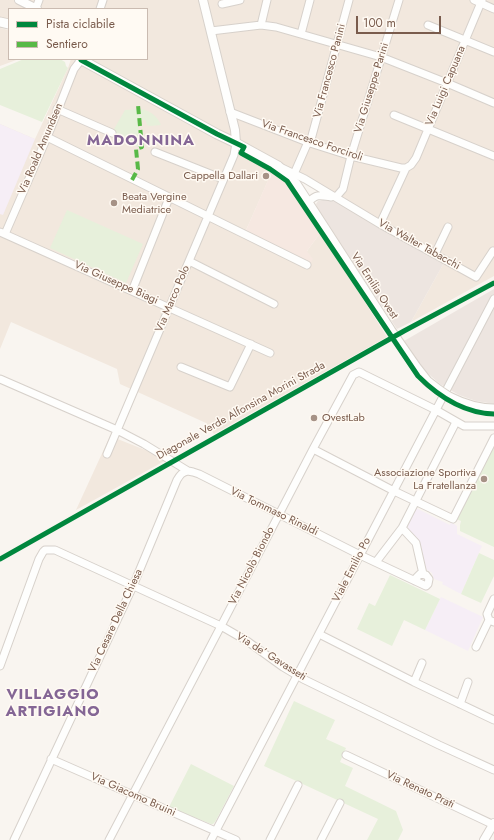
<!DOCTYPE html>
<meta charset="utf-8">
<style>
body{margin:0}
#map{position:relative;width:494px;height:840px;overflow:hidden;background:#f9f5f0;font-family:Jost,sans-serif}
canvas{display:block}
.legend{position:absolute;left:8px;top:8px;width:140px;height:52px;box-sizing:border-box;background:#fffaf3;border:1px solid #cabbb1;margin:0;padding:5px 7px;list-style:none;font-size:12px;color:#7a5c4d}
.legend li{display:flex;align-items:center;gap:8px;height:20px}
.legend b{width:20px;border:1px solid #cabbb1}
.scale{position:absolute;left:356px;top:16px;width:85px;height:18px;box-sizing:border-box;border:2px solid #7a5c4d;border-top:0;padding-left:5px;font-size:12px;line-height:14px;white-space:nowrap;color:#7a5c4d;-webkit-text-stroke:3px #fffaf3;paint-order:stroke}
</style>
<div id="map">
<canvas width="494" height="840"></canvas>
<ul class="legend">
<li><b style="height:5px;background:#00873e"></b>Pista ciclabile</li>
<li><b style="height:5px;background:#58b947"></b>Sentiero</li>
</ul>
<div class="scale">100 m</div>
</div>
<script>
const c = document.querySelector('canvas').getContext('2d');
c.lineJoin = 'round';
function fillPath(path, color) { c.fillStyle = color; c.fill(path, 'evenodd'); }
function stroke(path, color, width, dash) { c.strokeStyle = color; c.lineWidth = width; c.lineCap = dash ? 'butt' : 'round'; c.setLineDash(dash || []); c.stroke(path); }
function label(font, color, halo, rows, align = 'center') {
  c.font = font + ' Jost,sans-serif'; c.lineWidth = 3; c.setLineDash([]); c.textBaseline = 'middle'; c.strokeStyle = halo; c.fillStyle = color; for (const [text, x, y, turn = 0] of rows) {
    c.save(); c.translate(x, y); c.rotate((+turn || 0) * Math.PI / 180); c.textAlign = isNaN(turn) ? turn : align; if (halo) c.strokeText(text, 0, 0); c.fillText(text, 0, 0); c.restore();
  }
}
fillPath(new Path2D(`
 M0 0H494V276L411 322 445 261 275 165 243 237 307 251 321 232 387 337 214 434 206 423 120 384 117 369 11 322 0 349V124L35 139 68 68 71 59H147V9H9V20L0 18Z
 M0 28 9 30V59H19L0 66Z
 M110 436 168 459 76 510Z`), '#f2e8de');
fillPath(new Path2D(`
 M272 171 286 182 321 232 307 251 313 259 307 269 243 237Z`), '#f6e8e1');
fillPath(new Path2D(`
 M323 200 338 202 445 261 411 322 397 329 317 209 316 204 318 201Z
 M494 289V404L476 401 459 395 440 384 424 370 404 341Z`), '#ede5e0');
fillPath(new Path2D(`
 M0 124 35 139 3 215 0 214Z
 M416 508 450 525 451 522 457 526V534L482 546 461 594 442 584 443 582 434 579 432 573 426 569 420 542 405 526Z
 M441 597 483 617 468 651 425 630Z`), '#f6eef6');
fillPath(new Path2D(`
 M24 59H60L65 62 66 66 68 68 42 122 0 105V69Z
 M140 109C150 110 157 116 161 125L150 126 147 125 146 122 145 120H142L141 123H138L139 147 134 146 110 136 125 110Z
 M67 210 143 244 126 283 50 248Z
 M494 441V547L460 531V525L461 521 454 518Z
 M479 553 494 560V576L481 603 461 594Z
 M390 575 440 599 425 630 404 620 392 646 357 629 369 603 375 606Z
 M294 701 335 720 326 739 346 748 340 762 353 768 345 786 396 811 403 830 398 840H367L378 819 264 766Z
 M191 764 234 786 215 822 213 824H211L169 807Z`), '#e7f0db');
const minor = new Path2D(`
 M474 0 494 9
 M222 4 240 0
 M36 8 39 0
 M100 9 103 0
 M261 25 267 0
 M428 25 494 52
 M211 31 261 25 276 27 381 57 447 83 494 103
 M301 34 310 0
 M57 109 112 133
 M230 112 310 143 351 156 401 168H406L380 224
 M394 115 494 156
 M47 137 307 265
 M310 143 349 0
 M155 152 223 179
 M282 168 305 179 380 224 476 277 493 251
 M406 168 411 165 416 158 482 0
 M294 174 308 142
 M336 197 343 189 351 156 399 0
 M308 202C317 194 319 195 331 197
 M0 232 270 353
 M5 234 48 135 74 69 81 60
 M435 254 448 227
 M189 261 274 304
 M132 291 169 198
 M181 367 230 387 251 344
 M0 379 117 430 144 444 188 471 193 472 199 474 360 555 426 586 428 584 429 579 426 575 420 574 416 578 415 581
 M313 449 394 491 453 519 494 438
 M107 454 234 155 236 143
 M402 528 416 543 423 574
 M376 562 402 528 456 422
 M489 620 487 614 494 599
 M319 634 414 682 494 720
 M476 647 489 620 494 622
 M0 666 39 559 43 552 45 550H55L221 626 247 641 283 667 303 679 439 745 494 770
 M414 682 422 663
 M460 704 468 682
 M346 755 494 825
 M51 759 236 840
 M14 840 133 586 177 480C180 475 182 472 188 471
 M109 840 221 626 313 449 353 375 359 372 436 410 464 426H494
 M211 840 494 299
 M270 840 298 785
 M321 840 340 803`);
const tertiary = new Path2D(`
 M19 0 37 9
 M203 0 235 130 236 143
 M484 840 494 823`);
const secondary = new Path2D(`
 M0 22 9 24
 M80 59 217 134 236 143 278 166 296 184 391 331 416 367 427 381 440 391
 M449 397C463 404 478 409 494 409`);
stroke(minor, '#d7d1cb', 9);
stroke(tertiary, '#d7d1cb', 10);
stroke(secondary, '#d9d2cb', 11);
stroke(minor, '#fefefd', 7);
stroke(tertiary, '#fefefd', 8);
stroke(secondary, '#fefefd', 9);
const secondaryBridge = new Path2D(`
 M440 391 449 397`);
stroke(secondaryBridge, '#d9d2cb', 11, []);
stroke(secondaryBridge, '#fefefd', 9);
stroke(new Path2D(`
 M132 180 138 169 136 149 142 147 138 105`), '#58b947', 4, [8, 4]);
stroke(new Path2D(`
 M82 59 81 60 217 134 244 147 241 153 270 169 287 181 418 376C439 397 463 413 494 414
 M0 559 296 392 404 331 494 283`), '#00873e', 5);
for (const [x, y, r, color] of [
 [266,176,4,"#a69286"],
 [114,203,4,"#a69286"],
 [314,418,4,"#a69286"],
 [484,479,4,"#a69286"]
]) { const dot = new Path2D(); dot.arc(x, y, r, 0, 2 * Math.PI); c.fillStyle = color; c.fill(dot); stroke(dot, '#fffaf3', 1.5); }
label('11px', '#7a5c4d', '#fffaf3', [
 ["Via Francesco Panini",330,71,-75],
 ["Via Luigi Capuana",446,86,-67],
 ["Via Giuseppe Parini",372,88,-73],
 ["Via Francesco Forciroli",312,141,19],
 ["Via Roald Amundsen",41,149,-67],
 ["Via Walter Tabacchi",419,245,29],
 ["Via Giuseppe Biagi",116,283,24],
 ["Via Emilia Ovest",374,286,57],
 ["Via Marco Polo",173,299,-67],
 ["Diagonale Verde Alfonsina Morini Strada",241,411,-29],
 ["Via Tommaso Rinaldi",274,512,26],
 ["Via Nicolò Biondo",252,566,-63],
 ["Viale Emilio Po",352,570,-63],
 ["Via Cesare Della Chiesa",116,621,-65],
 ["Via de’ Gavasseti",271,657,32],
 ["Via Renato Prati",420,790,25],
 ["Via Giacomo Bruini",133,795,24]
]);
label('11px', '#7a5c4d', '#fffaf3', [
 ["Cappella Dallari",258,176],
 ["Beata Vergine",122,197,"left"],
 ["Mediatrice",122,210,"left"],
 ["OvestLab",322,418,"left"],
 ["Associazione Sportiva",476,473],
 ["La Fratellanza",476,486]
], 'right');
c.letterSpacing = '1px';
label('bold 15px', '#846695', '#fffaf3', [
 ["MADONNINA",141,141],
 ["VILLAGGIO",53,695],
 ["ARTIGIANO",53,712]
]);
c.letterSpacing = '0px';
</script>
